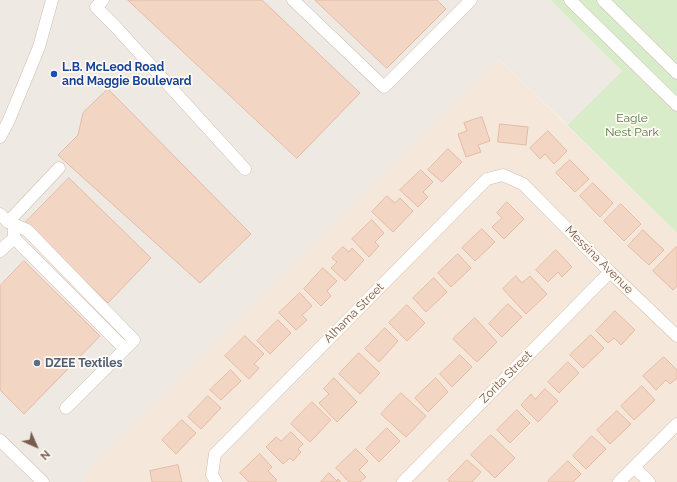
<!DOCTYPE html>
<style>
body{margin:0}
#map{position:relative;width:677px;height:482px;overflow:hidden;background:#fdf6ec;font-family:Raleway,sans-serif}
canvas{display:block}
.north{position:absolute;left:16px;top:426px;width:40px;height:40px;-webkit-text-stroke:3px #fffaf3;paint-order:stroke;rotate:135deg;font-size:11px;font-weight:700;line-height:16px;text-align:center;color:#7a5c4d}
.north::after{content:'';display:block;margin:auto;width:14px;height:18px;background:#7a5c4d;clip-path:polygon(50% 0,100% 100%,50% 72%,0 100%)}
</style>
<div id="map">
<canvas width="677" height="482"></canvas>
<div class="north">N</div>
</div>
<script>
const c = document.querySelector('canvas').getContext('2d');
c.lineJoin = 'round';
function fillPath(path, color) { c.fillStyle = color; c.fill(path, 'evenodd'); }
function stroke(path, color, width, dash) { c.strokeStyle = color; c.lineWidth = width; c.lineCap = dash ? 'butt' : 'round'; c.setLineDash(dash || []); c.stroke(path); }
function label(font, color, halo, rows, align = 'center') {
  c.font = font + ' Raleway,sans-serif'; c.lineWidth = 3.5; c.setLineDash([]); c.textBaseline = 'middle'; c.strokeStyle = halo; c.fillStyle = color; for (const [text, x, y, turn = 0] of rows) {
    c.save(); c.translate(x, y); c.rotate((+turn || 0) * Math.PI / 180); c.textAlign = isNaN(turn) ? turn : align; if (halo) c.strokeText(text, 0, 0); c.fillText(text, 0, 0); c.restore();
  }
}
fillPath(new Path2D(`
 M499 59 677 233V482H84L80 478Z`), '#f5e8da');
fillPath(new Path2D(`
 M0 0H550L622 71 567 125 499 59 81 478 84 482H0Z`), '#efe9e4');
fillPath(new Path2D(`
 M550 0H677V233L567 125 622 71Z`), '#d8ecc9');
const building = new Path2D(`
 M128 0H262L360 93 297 158Z
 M315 0H437L446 9 387 68Z
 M108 89 251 234 200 283 58 155 78 135 83 113Z
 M482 117 490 141 478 145 481 152 466 157 458 134 467 131 464 123Z
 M500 124 528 127 526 145 498 142Z
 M548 131 567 151 554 164 545 154 540 159 530 148Z
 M448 149 462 162 442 182 428 170Z
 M570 160 589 179 575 192 556 173Z
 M421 170 433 182 423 192 428 197 418 207 400 190Z
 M69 178 151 258 108 303 25 223Z
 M593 183 613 203 600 217 580 196Z
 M387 196 395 203 400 198 413 211 393 232 372 212Z
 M507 202 524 219 504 239 492 227 502 218 497 213Z
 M621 204 641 224 624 241 604 221Z
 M372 220 384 233 375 242 379 246 369 257 352 239Z
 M482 229 495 242 475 261 462 248Z
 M643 230 664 250 649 265 628 246Z
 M343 247 349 252 352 248 364 260 345 281 331 268 337 262 332 258Z
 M676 247H677V286L673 290 653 271Z
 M556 250 572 267 562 277 558 272 548 282 536 270Z
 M458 254 471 268 451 287 438 273Z
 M24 261 100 336 24 414 0 390V286Z
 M323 268 337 281 327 291 331 296 321 306 304 289Z
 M516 276 522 283 530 276 547 294 526 314 503 289Z
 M434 278 447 292 426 312 413 298Z
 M300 293 312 306 302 315 307 320 296 330 279 313Z
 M508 304 522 317 502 337 489 324Z
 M407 305 425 323 407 341 389 323Z
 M615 311 635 330 621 345 614 338 608 343 596 331Z
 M475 318 497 342 477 362 453 339Z
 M278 320 291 333 270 354 257 341Z
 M385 328 398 341 379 362 365 349Z
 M591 335 604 348 583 368 570 355Z
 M245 336 264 354 254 364 259 368 249 379 225 356Z
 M359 353 380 373 360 394 339 374Z
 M460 355 472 367 452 387 440 374Z
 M664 357 677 370V378L670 384 666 380 656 390 643 376Z
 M568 362 579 373 559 393 548 382Z
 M231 370 241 381 221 400 210 390Z
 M334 378 357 402 337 422 319 403 329 394 324 389Z
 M436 378 448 392 428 412 415 398Z
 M642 386 655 400 634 420 621 406Z
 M545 389 558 401 538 422 521 405 531 394 535 399Z
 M401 393 426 416 406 437 381 414Z
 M208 396 221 408 201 429 188 417Z
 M312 402 331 420 310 442 291 424Z
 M517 410 530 423 510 443 497 430Z
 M617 411 631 424 610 444 597 430Z
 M182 420 196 433 176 454 162 440Z
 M387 428 400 441 379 462 366 449Z
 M291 432 303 444 298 449 301 452 293 461 290 458 283 464 266 447 276 437 281 441Z
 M491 435 515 458 495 478 471 455Z
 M592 436 606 449 586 469 573 456Z
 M356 449 368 461 359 470 366 477 360 482H349L336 468Z
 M260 454 272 467 268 471 277 480 275 482H249L240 473Z
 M467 460 481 472 472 482H450L448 480Z
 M568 461 581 474 573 482H550L548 481Z
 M178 465 182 482H152L150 471Z
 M329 473 337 481 338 479 341 482H321Z`);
fillPath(building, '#f3d5c3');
stroke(building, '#e6bba3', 1);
const minor = new Path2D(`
 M103 0 96 7 114 25 245 169
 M293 0 384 87 471 0
 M570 0 677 105
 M603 0 677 73
 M0 137 9 120 39 47 52 0
 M0 214 8 222 27 230 134 340 66 408
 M8 222 59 168
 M14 238 125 349
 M0 251 14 238V230
 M0 440 43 482
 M634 467 649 482
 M216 482 212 475 215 454 487 179 503 175 523 184 610 272 677 336
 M403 482 610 272
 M619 482 677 424`);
stroke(minor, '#d1beb0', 13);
stroke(minor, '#fff', 12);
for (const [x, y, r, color] of [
 [54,74,4,"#1a4fb4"],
 [37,363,4,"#5c6f8a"]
]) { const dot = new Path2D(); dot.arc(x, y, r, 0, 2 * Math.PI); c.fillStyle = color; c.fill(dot); stroke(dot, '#fffaf3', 1.5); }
label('bold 12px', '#164399', '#fffaf3', [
 ["L.B. McLeod Road",62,67],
 ["and Maggie Boulevard",62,81]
], 'left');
label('12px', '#537a41', '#fffaf3', [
 ["Eagle",632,118],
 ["Nest Park",632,132]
]);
label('12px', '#7a5c4d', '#fffaf3', [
 ["Messina Avenue",599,260,45],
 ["Alhama Street",354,313,-45],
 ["Zorita Street",506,377,-45]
]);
label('bold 12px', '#4e5e75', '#fffaf3', [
 ["DZEE Textiles",45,363]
], 'left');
</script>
